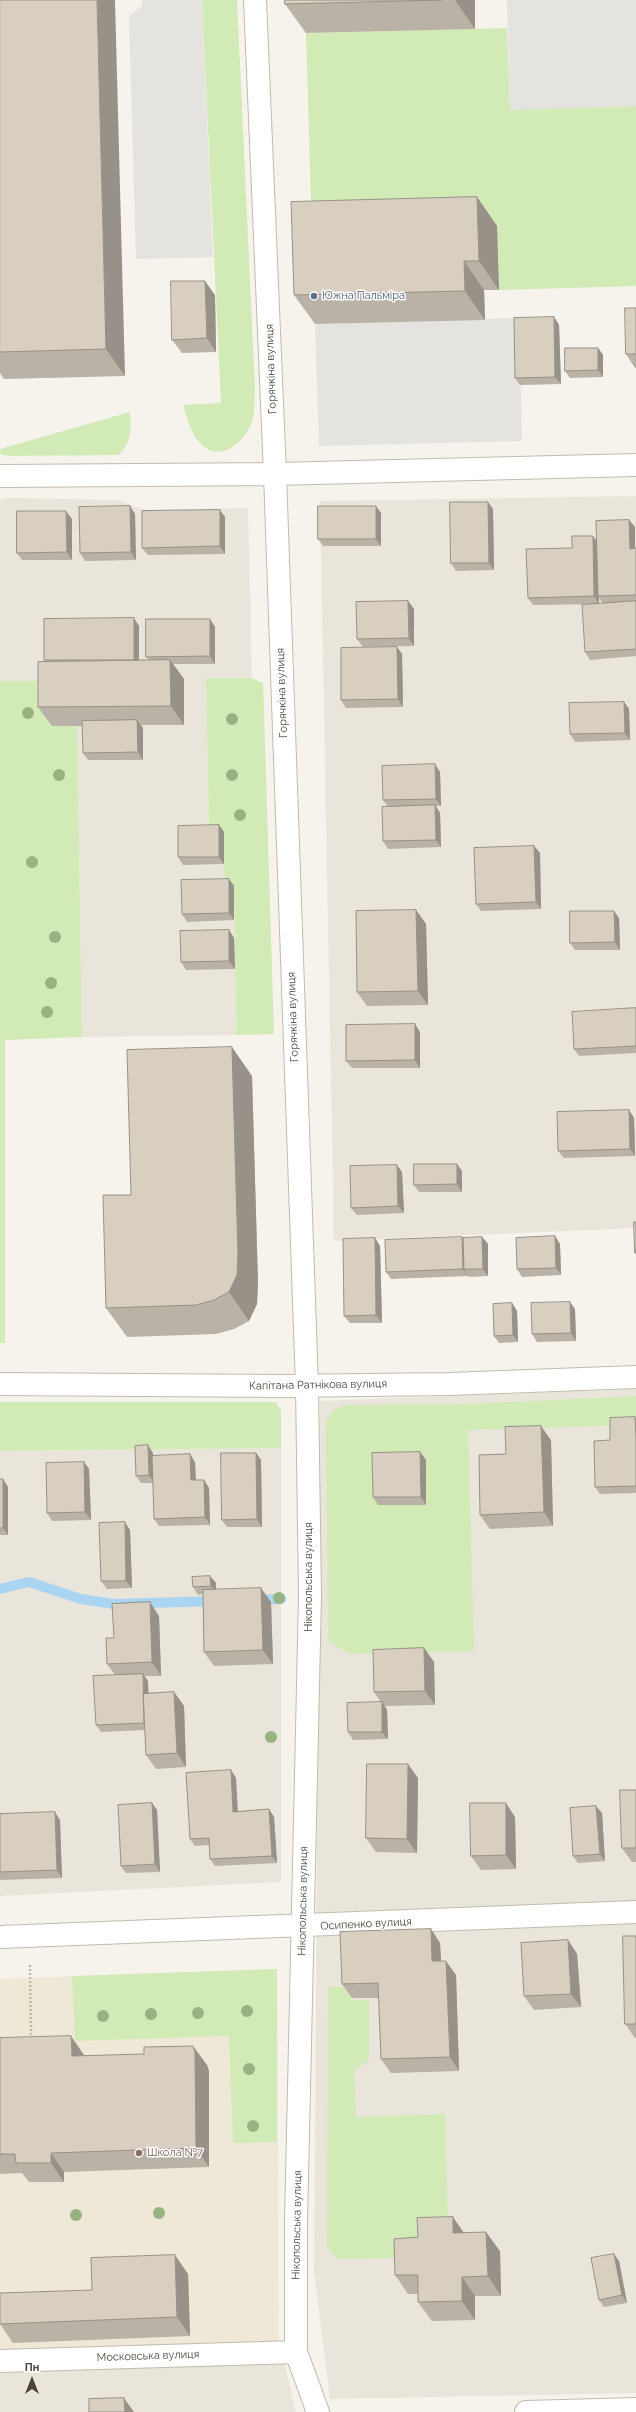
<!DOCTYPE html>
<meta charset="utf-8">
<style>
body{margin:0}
#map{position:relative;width:636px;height:2412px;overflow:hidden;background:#f6f3ec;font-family:Raleway,sans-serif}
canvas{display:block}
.north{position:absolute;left:12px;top:2360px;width:40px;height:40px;-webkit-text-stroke:3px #fff;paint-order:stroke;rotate:0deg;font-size:11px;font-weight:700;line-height:16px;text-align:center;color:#4b4439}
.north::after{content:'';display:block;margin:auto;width:14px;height:18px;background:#4b4439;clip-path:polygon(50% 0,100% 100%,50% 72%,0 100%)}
</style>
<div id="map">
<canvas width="636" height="2412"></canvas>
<div class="north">Пн</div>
</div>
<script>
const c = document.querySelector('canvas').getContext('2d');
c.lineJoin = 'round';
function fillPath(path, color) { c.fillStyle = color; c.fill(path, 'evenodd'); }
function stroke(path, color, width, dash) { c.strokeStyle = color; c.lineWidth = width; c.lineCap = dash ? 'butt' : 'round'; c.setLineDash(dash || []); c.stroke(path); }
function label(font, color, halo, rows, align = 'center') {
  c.font = font + ' Raleway,sans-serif'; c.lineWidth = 3; c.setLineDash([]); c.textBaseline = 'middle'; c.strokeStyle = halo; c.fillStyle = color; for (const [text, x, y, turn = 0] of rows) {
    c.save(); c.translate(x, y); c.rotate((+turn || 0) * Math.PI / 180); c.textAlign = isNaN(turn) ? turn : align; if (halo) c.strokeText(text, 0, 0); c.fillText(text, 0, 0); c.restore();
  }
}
fillPath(new Path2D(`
 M636 496V1228L334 1241 320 501Z
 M7 498 119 500 144 510 248 508 252 678 206 679 209 832H224L234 886 236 1035 82 1037 77 726 51 681H0V500Z
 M636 1389V2393L330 2399 314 2272 320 1401Z
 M281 1448V1882L0 1896V1451Z
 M281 2347 296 2412H0V2354Z`), '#eae5da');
fillPath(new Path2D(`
 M277 1969 279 2343 0 2350V1979Z`), '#efe8d6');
fillPath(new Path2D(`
 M202 0H237L255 390C254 399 255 409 253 418 248 439 221 465 201 444 191 435 187 418 183 405L221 403Z
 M507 28 510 109 636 106V286L499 290 497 226 312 231 306 33Z
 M130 412C131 428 132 444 118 455L9 456 0 454V449Z
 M206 678H252L263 683 274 1034 236 1035 234 886H225L224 864 209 832Z
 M0 681H51L77 726 82 1037 5 1040V1343H0Z
 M636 1396V1425L468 1430 474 1651 349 1654 328 1640 326 1422 332 1411 345 1405 468 1404Z
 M0 1402H276L281 1410V1448L0 1451Z
 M277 1969V2142L233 2143 229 2036 75 2041 72 1976Z
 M328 1987H353L354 2000H369V2060L354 2071 356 2117 445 2114 448 2237 407 2258 338 2259 327 2248Z`), '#d2eab5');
fillPath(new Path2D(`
 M142 0H202L213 257 136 259 129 16 142 6Z
 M507 0H636V106L510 110Z
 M519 318 522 441 319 446 315 324Z`), '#e5e3e0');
stroke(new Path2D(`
 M0 1589 29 1582 81 1599 114 1604 217 1601
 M257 1600 281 1599`), '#a9d4f2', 10);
const minor = new Path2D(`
 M255 0 275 474 307 1386 310 1596 296 2222V2352L318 2412
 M0 476 275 474 636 465
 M0 1384 282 1386 449 1384 636 1377
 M0 1937 636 1912
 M0 2361 296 2352
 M526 2412 636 2409`);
stroke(minor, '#c2bbae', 24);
stroke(new Path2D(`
 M30 1965 31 2040`), '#c4b79f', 2.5, [2, 2]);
stroke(minor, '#fff', 22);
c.fillStyle = '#97b381';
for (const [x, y] of [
 [28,713],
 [232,719],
 [59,775],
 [232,775],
 [240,815],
 [32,862],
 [55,937],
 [51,983],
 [47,1012],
 [279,1598],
 [271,1737],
 [247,2011],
 [198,2013],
 [151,2014],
 [103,2016],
 [249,2069],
 [253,2126],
 [159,2213],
 [76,2215]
]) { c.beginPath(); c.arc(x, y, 6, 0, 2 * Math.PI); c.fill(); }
fillPath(new Path2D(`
 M0 0 125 376 4 379 0 373Z
 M285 0H475V29L306 33 285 4Z
 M477 197 497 226 499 290H484L485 320 315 324 294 295Z
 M215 295 216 352 182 353 172 340Z
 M636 308V368H635L626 354Z
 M554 317 559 325 561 384 520 385 515 378Z
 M598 348 603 355V377L570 378 565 371Z
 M130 506 135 514 136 560 85 561 80 553Z
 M493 509 494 570 456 571 451 563Z
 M381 513V546H323L318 539Z
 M225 517V554L148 555 142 548Z
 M72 519V560H22L17 553Z
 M629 520 635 527V548H636V656L590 660 585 652 603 604 599 598V604L533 605 528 598 596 541Z
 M408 601 414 609V646L363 647 357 639Z
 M210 619 215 627V664H173L184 679V725H141L143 728V760H88L83 753 82 726H52L38 707 45 661 44 660 139 626V660H149L146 657Z
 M397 647 402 654 403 707 346 708 341 700Z
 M624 702 629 709 630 740 575 742 570 734Z
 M440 772 441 806H436L440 813 441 847 388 849 383 841 388 807 383 800Z
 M219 825 224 832V864L183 865 178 857Z
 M534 846 540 853 541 909 481 911 476 904Z
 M229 879 234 886V920L187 922 182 914Z
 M416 910 426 924 428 1005 367 1006 357 992Z
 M619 918 620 950H575L570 943Z
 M229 930 234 938 235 969 186 970 181 962Z
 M636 1008V1053L579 1056 574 1049Z
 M420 1032V1068H352L346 1061Z
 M252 1076 258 1284 257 1304 249 1321 234 1329 216 1334 127 1337 106 1308 131 1195Z
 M629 1110 634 1118 635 1156 564 1158 558 1151Z
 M457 1164 462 1171V1192H419L414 1185Z
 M402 1172 404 1213 357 1215 351 1208Z
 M555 1236 560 1244 561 1275 522 1277 517 1269Z
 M482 1237 488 1244V1276L469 1277 468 1275V1276L391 1279 386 1272 463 1239Z
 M375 1238 380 1246 382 1323H350L344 1316Z
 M512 1303 517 1311 518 1342 499 1343 494 1336Z
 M575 1309 576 1341 537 1342 532 1334Z
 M636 1418V1493L600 1494 595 1487 610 1440Z
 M551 1440 553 1526 490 1529 480 1515 506 1454Z
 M420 1452 426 1460V1505H378L373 1497Z
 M153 1453V1455L195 1462 196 1480H204L209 1488 210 1525 159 1526 154 1519 153 1483H141L136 1476Z
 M256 1453 261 1460 262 1527H227L222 1520Z
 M84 1462 89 1469 91 1520 52 1521 47 1513Z
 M0 1479H3L8 1487V1535H0Z
 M130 1530 132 1588 107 1589 101 1581Z
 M210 1576 216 1583V1590L271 1602 273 1664 214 1666 204 1652 203 1594 198 1595 193 1587Z
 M159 1616 161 1676H144L148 1681V1693L174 1692 184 1706 186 1767 156 1769 146 1755 145 1730 101 1732 96 1725 115 1675 107 1664 114 1638Z
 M424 1648 434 1662 435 1705 385 1706 387 1710 388 1739 353 1740 348 1732 381 1702 374 1692Z
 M231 1770 236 1778 238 1811 269 1809 274 1817 277 1863 215 1866 210 1859 209 1845 195 1846 190 1839Z
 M418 1778 417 1853 376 1852 366 1838Z
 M636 1790V1862H632L622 1848Z
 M152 1803 157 1810 160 1872 126 1873 121 1866Z
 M602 1813 605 1861 578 1863 573 1856Z
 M0 1814 60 1820 62 1878 0 1880Z
 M515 1817 516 1869 481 1870 471 1856Z
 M431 1929 440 1943 441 1961 456 1975 459 2071 391 2073 381 2059 379 1998H352L342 1984Z
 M636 1936V2038H635L625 2024Z
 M568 1940 577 1954 581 2007 534 2010 524 1996Z
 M0 2038 84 2055 85 2056 207 2065 209 2071V2167L64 2172V2182H29L22 2173 0 2174Z
 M464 2233 500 2251 501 2296H475V2320L432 2321 418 2302V2294H408L395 2275 418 2237Z
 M619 2261 627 2303 604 2307 599 2300Z
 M188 2274 190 2336 13 2343 0 2324Z`), '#bab2a6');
fillPath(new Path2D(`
 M97 0H115L125 376 106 349Z
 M455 0H475V29Z
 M477 197 497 226 499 290 479 261Z
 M464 261 484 290 485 320 465 291Z
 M205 281 215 295 216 352 207 338Z
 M554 317 559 325 561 384 555 377Z
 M598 348 603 355V377L598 370Z
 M488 502 493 509 494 570 489 563Z
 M130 506 135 514 136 560 131 552Z
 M376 506 381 513V546L376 539Z
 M220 510 225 517V554L220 546Z
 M66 511 72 519V560L67 552Z
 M629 520 635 527V556L630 549Z
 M593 536 598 543V596L599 598V604L594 596Z
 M408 601 414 609V646L409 638Z
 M134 618 139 626V667L134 660Z
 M210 619 215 627V664L210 656Z
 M397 647 402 654 403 707 398 699Z
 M170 660 184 679V725L171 706Z
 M624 702 629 709 630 740 625 733Z
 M137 720 143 728V760L138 752Z
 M435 764 440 772 441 806 436 799Z
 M435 805 440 813 441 847 436 840Z
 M219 825 224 832V864L219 857Z
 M534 846 540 853 541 909 536 902Z
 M229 879 234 886V920L229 913Z
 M416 910 426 924 428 1005 418 991Z
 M614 911 619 918 620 950 615 942Z
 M229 930 234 938 235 969 229 961Z
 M415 1024 420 1032V1068L415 1060Z
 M232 1047 252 1076 258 1284 257 1304 249 1321 229 1292Z
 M629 1110 634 1118 635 1156 630 1149Z
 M457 1164 462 1171V1192L457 1184Z
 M397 1165 402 1172 404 1213 398 1206Z
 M555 1236 560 1244 561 1275 556 1268Z
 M462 1237 467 1244 464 1269 468 1275V1276L463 1269Z
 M482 1237 488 1244V1276L483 1269Z
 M375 1238 380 1246 382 1323 376 1315Z
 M570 1302 575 1309 576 1341 571 1333Z
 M512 1303 517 1311 518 1342 513 1335Z
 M635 1417 636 1418V1439V1438Z
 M541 1426 551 1440 553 1526 544 1512Z
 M148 1445 153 1453 154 1483 149 1475Z
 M420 1452 426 1460V1505L421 1497Z
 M256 1453 261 1460 262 1527 257 1519Z
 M190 1454 195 1462 196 1488 191 1480Z
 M84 1462 89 1469 91 1520 85 1512Z
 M3 1479 8 1487V1535L3 1528Z
 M204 1480 209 1488 210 1525 205 1517Z
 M125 1522 130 1530 132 1588 126 1581Z
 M210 1576 216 1583V1594L211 1586Z
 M261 1588 271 1602 273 1664 263 1650Z
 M150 1602 159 1616 161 1676 152 1662Z
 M424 1648 434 1662 435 1705 425 1691Z
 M143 1674 148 1681 150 1730 145 1723Z
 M174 1692 184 1706 186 1767 177 1753Z
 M382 1702 387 1710 388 1739 382 1732Z
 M408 1764 418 1778 417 1853 407 1839Z
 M231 1770 236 1778 238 1819 233 1812Z
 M152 1803 157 1810 160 1872 155 1864Z
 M506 1803 515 1817 516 1869 506 1855Z
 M596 1806 602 1813 605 1861 600 1854Z
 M269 1809 274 1817 277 1863 272 1856Z
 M55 1812 60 1820 62 1878 57 1870Z
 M431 1929 440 1943 442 1975 432 1961Z
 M568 1940 577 1954 581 2007 571 1994Z
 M446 1961 456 1975 459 2071 450 2057Z
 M71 2036 84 2055 85 2075 72 2056Z
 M193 2046 207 2065 209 2071V2167L196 2148Z
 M51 2153 64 2172V2182L51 2163Z
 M453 2217 466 2236 453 2233Z
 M486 2232 500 2251 501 2296 488 2276Z
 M614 2254 619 2261 627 2303 622 2295Z
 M175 2255 188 2274 190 2336 177 2317Z
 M462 2277 475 2296V2320L462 2301Z
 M124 2398 134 2412H125Z`), '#979187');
const building = new Path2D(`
 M0 0H97L106 349 0 352Z
 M285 0H442L285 4Z
 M477 197 479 261H464L465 291 294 295 291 202Z
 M171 281H205L207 338 172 340Z
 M625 308H636V354H626Z
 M554 317 555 377 515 378 514 318Z
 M565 348H598V370L565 371Z
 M450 502H488L489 563H451Z
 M130 506 131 552 80 553 79 507Z
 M318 506H376V539H318Z
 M220 510V546L142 548V511Z
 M17 511H66L67 552 17 553Z
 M629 520 630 549 636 548V595L598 596 596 521Z
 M572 536H593L594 596 528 598 526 549 572 548Z
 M408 601 409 638 357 639 356 602Z
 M636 601V649L585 652 582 605Z
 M134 618V660H44V619Z
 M146 619H210V656L146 657Z
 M397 647 398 699 341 700V648Z
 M170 660 171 706 38 707V662Z
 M624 702 625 733 570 734 569 703Z
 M137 720 138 752 83 753 82 721Z
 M435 764 436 799 383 800 382 766Z
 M435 805 436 840 383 841 382 807Z
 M219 825V857H178V826Z
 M534 846 536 902 476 904 474 848Z
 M229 879V913L182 914 181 880Z
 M416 910 418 991 357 992 356 911Z
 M570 911H614L615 942 570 943Z
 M229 930V961L181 962 180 931Z
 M636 1008V1046L574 1049 572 1012Z
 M415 1024V1060L346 1061V1025Z
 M232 1047 238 1255 237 1275 229 1292 214 1300 196 1305 106 1308 103 1195H131L127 1050Z
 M629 1110 630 1149 558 1151 557 1112Z
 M414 1164H457V1184L414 1185Z
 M397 1165 398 1206 351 1208 350 1166Z
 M634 1222H636V1253H635Z
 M555 1236 556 1268 517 1269 516 1238Z
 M462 1237 463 1269 386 1272 385 1240Z
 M482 1237 483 1269H464L463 1238Z
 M375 1238 376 1315 344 1316 343 1239Z
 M570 1302 571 1333 532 1334 531 1303Z
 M512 1303 513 1335 494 1336 493 1304Z
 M635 1417 636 1438V1486L595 1487 594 1441 610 1440V1418Z
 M541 1426 544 1512 480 1515 479 1455 506 1454 505 1427Z
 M148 1445 149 1475 136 1476 135 1446Z
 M420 1452 421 1497H373L372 1453Z
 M221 1453H256L257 1519 222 1520Z
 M190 1454 191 1480H204L205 1517 154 1519 152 1456Z
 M84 1462 85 1512 47 1513 46 1463Z
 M0 1479H3V1528H0Z
 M125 1522 126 1581H101L99 1523Z
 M210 1576 211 1586 193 1587 192 1577Z
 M261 1588 263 1650 204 1652 203 1590Z
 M150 1602 152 1662 107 1664 106 1638H114L112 1604Z
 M424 1648 425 1691 374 1692 373 1650Z
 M143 1674 144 1723 96 1725 93 1676Z
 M174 1692 177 1753 146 1755 143 1694Z
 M382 1702V1732H348L347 1703Z
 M367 1764H408L407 1839 366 1838Z
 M231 1770 233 1812 269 1809 272 1856 210 1859 209 1838 190 1839 186 1773Z
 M620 1790H636V1848H622Z
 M152 1803 155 1864 121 1866 118 1805Z
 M470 1803H506V1855L471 1856Z
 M596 1806 600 1854 573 1856 570 1808Z
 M55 1812 57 1870 0 1872V1814Z
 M431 1929 432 1961H446L450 2057 381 2059 378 1983 342 1984 340 1932Z
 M623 1936H636V2024H625Z
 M568 1940 571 1994 524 1996 521 1943Z
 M71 2036 72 2056 144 2054V2047L193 2046 195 2052 196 2148 51 2153V2163H16L15 2154H0V2038Z
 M453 2217V2233L486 2232 488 2276 462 2277V2301L418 2302V2275H395L394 2239 418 2237 417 2218Z
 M614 2254 622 2295 599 2300 591 2258Z
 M175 2255 177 2317 0 2324V2293L92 2290 91 2258Z
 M124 2398 125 2412H89V2399Z`);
fillPath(building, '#d8cfc1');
stroke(building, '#979187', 1);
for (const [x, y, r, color] of [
 [314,296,4,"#5c6f8a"],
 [139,2153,4,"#8d6e63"]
]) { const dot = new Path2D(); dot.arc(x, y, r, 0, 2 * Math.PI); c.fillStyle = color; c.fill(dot); stroke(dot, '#fff', 1.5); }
label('11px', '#4e5e75', '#fff', [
 ["Южна Пальміра",322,296]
], 'left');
label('11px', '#4b4439', '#fff', [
 ["Горячкіна вулиця",271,369,-92],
 ["Горячкіна вулиця",282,693,-92],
 ["Горячкіна вулиця",293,1017,-92],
 ["Капітана Ратнікова вулиця",318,1385,-1],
 ["Нікопольська вулиця",309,1577,-90],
 ["Нікопольська вулиця",303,1901,-89],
 ["Осипенко вулиця",366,1924,-3],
 ["Нікопольська вулиця",297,2225,-89],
 ["Московська вулиця",148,2356,-2]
]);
label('11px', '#785e54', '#fff', [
 ["Школа №7",147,2153]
], 'left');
</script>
